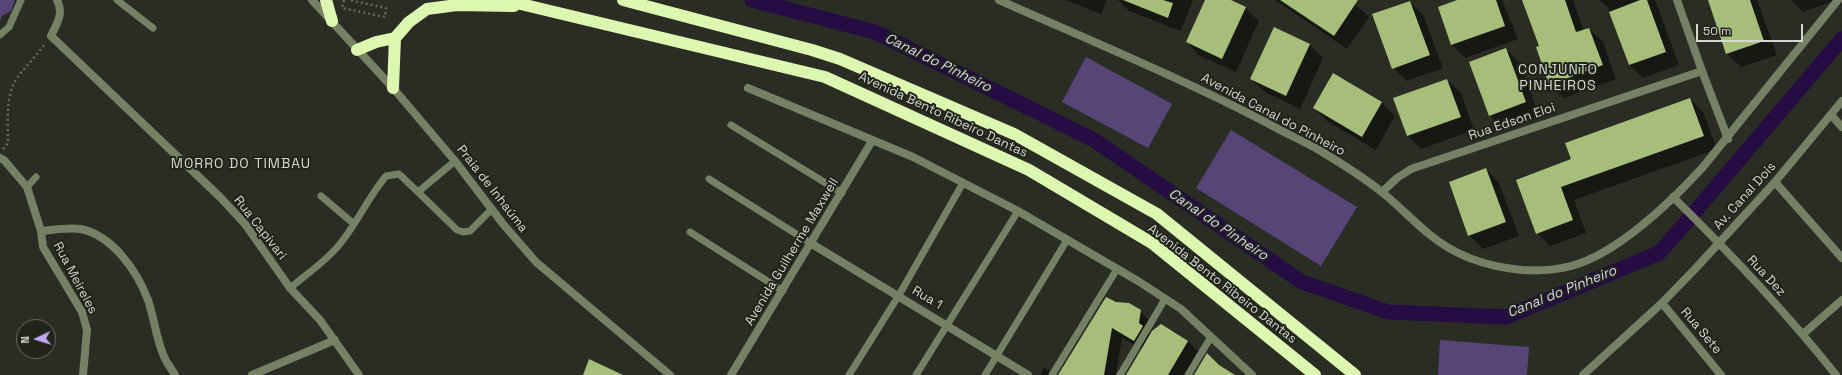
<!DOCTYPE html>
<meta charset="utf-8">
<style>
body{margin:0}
#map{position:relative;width:1842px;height:375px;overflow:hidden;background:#2a2d24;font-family:"Space Grotesk",sans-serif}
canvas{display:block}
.north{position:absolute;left:16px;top:319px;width:40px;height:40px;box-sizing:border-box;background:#20241a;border:1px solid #686c63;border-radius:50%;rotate:266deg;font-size:11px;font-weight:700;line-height:16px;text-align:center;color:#d5d7d1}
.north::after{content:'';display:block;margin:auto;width:14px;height:18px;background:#c2a8f2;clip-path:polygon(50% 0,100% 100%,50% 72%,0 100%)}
.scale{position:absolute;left:1696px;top:24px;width:107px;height:18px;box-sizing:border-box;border:2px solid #d5d7d1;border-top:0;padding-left:5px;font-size:12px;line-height:14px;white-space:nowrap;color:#d5d7d1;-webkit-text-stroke:3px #20241a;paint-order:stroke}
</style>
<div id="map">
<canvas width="1842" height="375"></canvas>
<div class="north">N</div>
<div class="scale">50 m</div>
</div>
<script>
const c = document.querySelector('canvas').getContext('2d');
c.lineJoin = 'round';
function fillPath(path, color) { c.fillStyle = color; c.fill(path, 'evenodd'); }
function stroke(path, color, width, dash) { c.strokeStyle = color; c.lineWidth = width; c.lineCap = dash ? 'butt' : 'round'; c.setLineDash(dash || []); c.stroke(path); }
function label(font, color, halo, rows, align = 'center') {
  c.font = font + ' "Space Grotesk",sans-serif'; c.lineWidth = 4; c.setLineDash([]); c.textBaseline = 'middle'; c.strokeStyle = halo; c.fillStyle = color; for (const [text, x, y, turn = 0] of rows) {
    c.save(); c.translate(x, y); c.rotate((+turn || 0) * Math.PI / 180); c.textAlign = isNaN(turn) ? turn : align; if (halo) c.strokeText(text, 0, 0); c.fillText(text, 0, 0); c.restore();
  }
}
fillPath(new Path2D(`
 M0 0H15L11 11 2 16 0 21Z
 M1086 57 1172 104 1148 148 1062 102Z
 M1231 130 1357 207 1321 266 1196 188Z
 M1440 340 1529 347 1527 375H1438Z`), '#584578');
fillPath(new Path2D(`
 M1065 0H1107L1101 14Z
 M1118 0H1193L1181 31 1129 11Z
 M1206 0H1228L1245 8 1259 21 1236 72 1200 56 1187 42Z
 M1275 0H1350L1369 17 1347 49Z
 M1460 0H1502L1518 39 1465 58 1452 45Z
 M1523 0H1573L1584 31 1589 29 1603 42 1616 79 1564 98 1550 84 1540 47Z
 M1599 0H1655L1679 65 1643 78 1629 65 1608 7Z
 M1709 0H1757L1777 55 1741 67 1727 54Z
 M1791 0H1835L1803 12Z
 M1410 2 1423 15 1443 68 1407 81 1393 68Z
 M1309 44 1323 58 1300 109 1265 92 1251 79Z
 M1506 49 1520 63 1539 116 1503 129 1490 116Z
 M1333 75 1382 103 1395 116 1376 150 1327 121 1314 108Z
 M1447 80 1461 93 1474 130 1421 149 1408 136Z
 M1690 99 1703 112 1717 149 1574 200 1586 233 1550 246 1537 233 1572 160Z
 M1486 169 1499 183 1519 236 1483 249 1469 235Z
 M1116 303 1140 311 1151 322 1149 333 1151 335 1188 341 1198 352 1187 370 1192 375H1127L1142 349 1122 338 1116 375H1059Z
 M1043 367 1049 371 1053 375H1041Z`), '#0007');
stroke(new Path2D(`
 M752 0 875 32 1094 140 1302 282 1388 312 1506 317 1659 253 1689 219
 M1693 214 1842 39`), '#250c42', 15);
fillPath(new Path2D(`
 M1123 0H1163L1173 3 1168 18Z
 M1205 0H1231L1246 7 1222 59 1186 42Z
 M1280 0H1358L1334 36Z
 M1457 0H1496L1505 26 1451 45 1438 7Z
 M1522 0H1565L1576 32 1589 28 1603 65 1549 85 1536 47 1539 46Z
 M1640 0H1647L1666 52 1629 65 1609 12Z
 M1708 0H1750L1764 41 1726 54Z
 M1410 1 1430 55 1392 69 1372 14Z
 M1274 27 1310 44 1286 96 1250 79Z
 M1506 48 1526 102 1489 116 1469 62Z
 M1333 73 1382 102 1362 137 1313 108Z
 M1447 79 1461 117 1407 136 1393 98Z
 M1690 98 1704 136 1561 187 1573 220 1536 234 1516 180 1571 159 1565 143Z
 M1486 168 1506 222 1468 236 1449 182Z
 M1106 297 1116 302 1129 303 1141 310 1139 323 1143 326 1134 341 1112 328 1104 375H1058Z
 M1161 324 1188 341 1168 375H1126L1152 331Z
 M1207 353 1219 365 1235 375H1194Z
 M589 359 623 375H583Z`), '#a6be79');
stroke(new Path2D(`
 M344 0 342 8 385 17 386 8 349 0
 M3 149 8 143C8 123 5 95 17 78 26 66 36 56 45 44`), '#656860', 2.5, [2, 3]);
stroke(new Path2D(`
 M117 0 153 28
 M0 35 9 27 21 0
 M731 125 842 193
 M455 161 418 192 457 230 463 232 470 231 492 209
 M709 179 812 244
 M27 187 36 177
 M321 196 354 224
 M690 232 783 291
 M290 288C308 273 329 259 343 240 359 219 370 195 386 176L399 174 418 192
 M849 375 899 295 963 183
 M916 375 1018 211
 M985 375 1067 240
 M1052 375 1117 269
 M1120 375 1165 299
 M1188 375 1211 337`), '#768064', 7);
stroke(new Path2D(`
 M57 0C64 14 57 23 51 36L221 198 245 224 290 288 320 320 359 375
 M312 0 393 88 455 161 503 224 536 262 670 375
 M1677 0 1702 71 1728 139
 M748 88 913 157 1018 211 1138 281 1181 309 1252 375
 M1831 115 1842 127
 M0 158 4 160 27 187 41 231 43 247 82 312 87 330 83 375
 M1775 182 1842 258
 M1382 192 1397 178 1411 169 1702 71
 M1673 197C1731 254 1786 312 1836 375
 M41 231C53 230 68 227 81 229 113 236 137 271 148 300 154 318 156 337 163 354 165 361 171 368 175 375
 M812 244 1028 375
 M1662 303 1721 375
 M1803 334 1842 300
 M252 375 335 340
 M731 375 872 141`), '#768064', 8);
stroke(new Path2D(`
 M999 0C1089 40 1181 78 1269 124 1285 133 1303 141 1319 150 1339 162 1366 179 1383 193 1399 206 1413 221 1429 234 1455 256 1489 267 1522 270 1538 271 1556 270 1571 266 1617 254 1671 202 1703 167L1838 0
 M1583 375 1662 303 1695 269 1775 182 1842 101`), '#768064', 8);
stroke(new Path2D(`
 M326 0 332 21
 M504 0 825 77 1029 170 1152 243 1315 375
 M623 0 812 50 840 59 1014 134 1157 214 1355 375
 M357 50 376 42 395 38 409 22 427 9 457 5 514 6
 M393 88 395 38`), '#def7b0', 12);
label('13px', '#d5d7d1', '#20241a', [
 ["Avenida Bento Ribeiro Dantas",943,115,25],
 ["Avenida Canal do Pinheiro",1273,115,28],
 ["Rua Edson Eloi",1512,122,-19],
 ["Praia de Inhaúma",492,189,52],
 ["Av. Canal Dois",1745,196,-48],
 ["Rua Capivari",260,228,52],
 ["Avenida Guilherme Maxwell",792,252,-59],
 ["Rua Dez",1766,276,47],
 ["Rua Meireles",75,278,62],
 ["Avenida Bento Ribeiro Dantas",1222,284,38],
 ["Rua 1",927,298,31],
 ["Rua Sete",1701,331,50]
]);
label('italic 14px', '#dbcff3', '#20241a', [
 ["Canal do Pinheiro",938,63,26],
 ["Canal do Pinheiro",1218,225,34],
 ["Canal do Pinheiro",1562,292,-22]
]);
c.letterSpacing = '1px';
label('14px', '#d5d7d1', '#20241a', [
 ["CONJUNTO",1558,70],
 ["PINHEIROS",1558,86],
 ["MORRO DO TIMBAU",241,164]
]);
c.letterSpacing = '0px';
</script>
